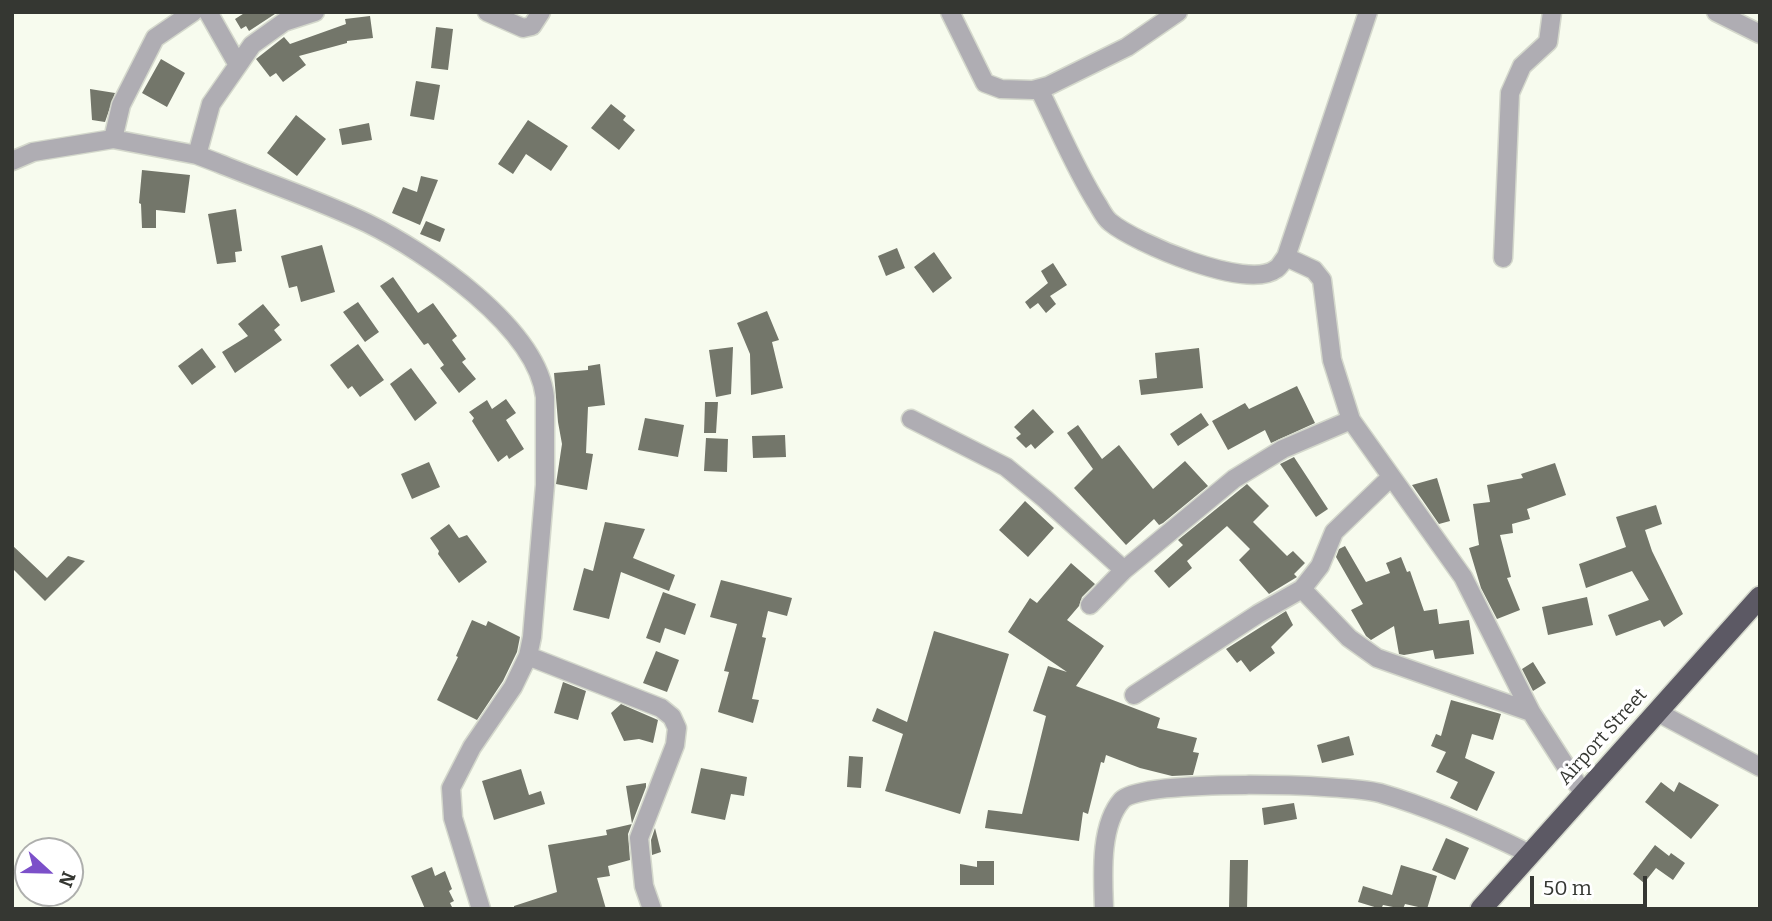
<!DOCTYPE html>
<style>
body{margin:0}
#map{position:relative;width:1772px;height:921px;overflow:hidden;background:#f7fbee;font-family:Bitter,serif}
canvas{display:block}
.frame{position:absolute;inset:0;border:14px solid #353732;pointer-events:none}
.north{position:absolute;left:14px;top:837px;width:70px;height:70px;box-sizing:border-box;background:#fff;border:2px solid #aeafad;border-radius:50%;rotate:112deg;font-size:19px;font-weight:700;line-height:28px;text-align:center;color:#353732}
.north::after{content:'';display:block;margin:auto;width:24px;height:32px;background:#7c50c9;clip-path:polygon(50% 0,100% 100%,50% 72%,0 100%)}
.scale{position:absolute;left:1530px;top:876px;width:117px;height:32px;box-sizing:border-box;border:4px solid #353732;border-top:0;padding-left:9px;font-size:21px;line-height:24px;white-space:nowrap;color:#353732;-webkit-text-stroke:5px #fff;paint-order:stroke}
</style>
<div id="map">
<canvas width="1772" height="921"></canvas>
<div class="frame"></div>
<div class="north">N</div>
<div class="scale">50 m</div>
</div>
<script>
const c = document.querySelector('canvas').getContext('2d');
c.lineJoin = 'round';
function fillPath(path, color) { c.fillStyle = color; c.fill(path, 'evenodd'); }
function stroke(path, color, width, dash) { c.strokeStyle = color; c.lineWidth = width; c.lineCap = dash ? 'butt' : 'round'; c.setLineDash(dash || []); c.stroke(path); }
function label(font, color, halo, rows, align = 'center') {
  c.font = font + ' Bitter,serif'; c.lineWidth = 7; c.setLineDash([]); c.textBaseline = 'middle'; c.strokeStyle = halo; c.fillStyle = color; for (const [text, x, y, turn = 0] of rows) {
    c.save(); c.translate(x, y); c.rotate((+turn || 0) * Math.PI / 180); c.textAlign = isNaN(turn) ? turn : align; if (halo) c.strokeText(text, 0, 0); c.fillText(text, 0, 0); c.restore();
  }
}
fillPath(new Path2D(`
 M246 12H278L249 31 246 26 241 29 235 19Z
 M370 16 373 38 347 41V43L299 56 306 65 283 82 276 73 270 77 256 59 284 37 290 44 346 24 345 19Z
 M436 27 453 29 448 70 431 68Z
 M161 59 185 73 167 107 142 93Z
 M416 81 440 85 434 120 410 116Z
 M90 89 115 93 105 122 92 120Z
 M611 104 626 116 623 120 635 130 619 150 591 128Z
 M296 115 326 139 297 176 267 153Z
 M528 120 568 146 551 171 526 154 513 174 498 164Z
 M369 123 372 140 342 145 339 129Z
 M142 170 190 175 185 213 156 210V228H142L141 204 139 203Z
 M421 176 438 180 420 225 392 213 403 187 417 192Z
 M236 209 242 251 235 252 236 262 217 264 208 214Z
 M426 221 445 229 440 242 420 234Z
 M322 245 335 292 301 302 297 286 289 288 281 256Z
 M897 248 905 268 886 276 878 256Z
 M934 252 952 278 933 293 914 267Z
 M1053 263 1067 285 1050 296 1056 304 1046 313 1038 303 1030 309 1025 302 1048 283 1041 271Z
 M393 277 418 313 433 303 457 336 452 340 466 359 462 362 476 379 459 393 440 368 444 365 428 343 424 345 380 286Z
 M358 302 379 332 365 342 343 312Z
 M263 304 280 325 274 330 282 340 235 373 222 352 248 336 238 324Z
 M767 311 779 340 772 342 783 388 751 395 750 354 737 323Z
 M358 344 384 380 360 397 352 386 348 389 330 365Z
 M733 347 731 394 716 397 709 350Z
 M202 348 216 367 192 385 178 366Z
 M1199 348 1203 388 1141 395 1139 380 1157 378 1155 353Z
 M600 364 605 405 588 407 586 453 593 454 587 490 556 484 562 444 558 422 554 373 588 370V366Z
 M411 368 437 403 415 421 390 384Z
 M1297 386 1315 423 1271 443 1265 430 1228 450 1212 421 1245 403 1249 409Z
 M506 399 516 413 506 420 524 449 509 459 507 455 498 462 472 421 474 418 469 412 487 400 492 409Z
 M705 402H718L716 433H704Z
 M1033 409 1054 432 1035 449 1031 444 1026 448 1016 438 1021 434 1014 427Z
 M1201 413 1209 425 1178 446 1170 434Z
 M645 418 684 425 678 457 638 450Z
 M1078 425 1102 459 1119 445 1153 489 1185 461 1208 486 1163 523 1159 525 1154 519 1126 545 1074 488 1093 469 1067 433Z
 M785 435 786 457 753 458 752 436Z
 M706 438 728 439 727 472 704 471Z
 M1294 457 1328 509 1316 517 1280 464Z
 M429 462 440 487 412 499 401 474Z
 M1555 463 1566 495 1527 509 1530 519 1512 524 1513 533 1500 535 1511 577 1507 578 1520 610 1497 619 1481 588 1469 548 1479 545 1473 504 1490 502 1487 485 1523 478 1521 474Z
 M1437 478 1450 521 1439 524 1412 485Z
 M1247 484 1269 506 1253 522 1287 556 1293 551 1305 563 1294 574 1297 577 1269 594 1239 560 1250 549 1227 526 1187 561 1192 568 1169 588 1154 571 1183 545 1178 540Z
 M1025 501 1054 528 1028 557 999 530Z
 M1656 505 1662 524 1645 530 1652 551 1683 614 1664 627 1660 620 1616 636 1608 615 1649 600 1632 571 1586 588 1579 564 1626 547 1616 517Z
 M605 522 645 529 633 558 675 575 669 591 621 572 609 619 573 610 584 568 593 571Z
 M449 524 459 538 467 535 487 562 459 583 438 554 439 551 430 538Z
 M12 545 47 578 68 556 85 561 45 601 12 568Z
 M1345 546 1366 582 1390 573 1386 563 1401 557 1407 572 1410 571 1424 611 1437 609 1439 624 1469 620 1474 654 1435 659 1433 650 1404 655 1399 654 1394 626 1371 640 1366 636 1351 610 1363 604 1336 557 1339 549Z
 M1071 563 1095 584 1082 597 1079 606 1067 620 1104 646 1076 686 1160 718 1157 728 1197 738 1193 752 1199 753 1193 775 1172 776 1140 768 1106 755 1104 763 1101 762 1088 814 1083 812 1079 841 985 828 988 810 1022 814 1046 716 1033 711 1048 666 1067 672 1008 632 1030 598 1037 603Z
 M721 580 792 598 787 616 768 611 762 637 766 638 752 699 759 700 753 723 718 712 729 672 724 671 737 624 710 617Z
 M663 592 696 604 685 635 665 628 660 643 646 638Z
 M1587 597 1593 625 1548 635 1542 607Z
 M1286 611 1293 625 1271 647 1275 653 1250 672 1241 660 1237 663 1226 649Z
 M472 620 486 626 488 621 520 637 517 652 503 681 477 720 437 700 458 657 456 656Z
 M934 631 1009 654 960 814 885 791 903 734 872 721 877 708 907 722Z
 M656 651 679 660 667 692 643 683Z
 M1533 662 1546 683 1533 691 1522 669Z
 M563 682 586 691 578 720 554 713Z
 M1451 700 1501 714 1493 740 1472 734 1465 758 1495 772 1477 811 1450 798 1458 782 1436 772 1446 752 1431 746 1436 734 1441 736Z
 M621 704 658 720 653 743 639 739 624 741 611 713Z
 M1349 736 1354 755 1322 763 1317 745Z
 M849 756 863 757 861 788 847 787Z
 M701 768 747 777 744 796 731 794 725 820 691 813Z
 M521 769 529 795 541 791 545 804 494 820 482 781Z
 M1661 782 1674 792 1679 782 1719 805 1691 839 1645 802Z
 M646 783V787L628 834 630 860 608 866 610 876 597 878 606 909H514V906L557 892 548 845 607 835 606 830 632 824 626 786Z
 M1294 803 1297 819 1264 825 1262 808Z
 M655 828 661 852 652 855 651 840Z
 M1446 838 1469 848 1455 880 1432 870Z
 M1655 845 1669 856 1671 853 1685 863 1673 880 1656 868 1644 883 1633 874Z
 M1230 860H1248L1247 909H1229Z
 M977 861H994V885H960V864L977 867Z
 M1401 865 1437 876 1427 909 1405 904 1403 909 1383 905 1381 909 1358 902 1363 886 1392 895Z
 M432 867 435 876 445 871 452 889 449 891 454 901 450 903 453 909H425L411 876Z`), '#73766a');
const minor = new Path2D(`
 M208 12 238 65
 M487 12 523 28 532 26 541 12
 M950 12 985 83 1001 89 1033 90 1048 86 1127 47 1178 12
 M1716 12 1760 34
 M1039 89C1058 127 1075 169 1098 205 1101 210 1105 218 1110 222 1135 243 1248 291 1276 269 1280 267 1283 260 1286 257L1368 12
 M113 139 121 105 155 38 193 12
 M197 155 211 104 252 45 284 22 315 12
 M12 161 33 152 113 139 197 155 218 163C267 183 319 200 367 223 426 252 537 327 545 397V485L532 637 528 656 513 687 472 747 451 788 453 818 481 909
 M1286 257 1314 270 1322 280 1332 360 1351 420 1463 577 1531 712 1583 793
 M1503 258 1510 93 1522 66 1548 42 1552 12
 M911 419 1006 467 1045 499 1124 570
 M1302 589 1349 638 1377 658 1531 712
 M1090 605 1124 570 1234 479 1283 449 1351 420
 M528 656 661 708 672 717 677 728 675 745 639 838 644 886 652 909
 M1134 695 1258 614 1302 589 1320 566 1334 532 1391 477
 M1657 712 1760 767
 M1104 909C1103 877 1099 826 1122 800 1141 778 1347 784 1380 793 1432 808 1481 830 1528 853`);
const highway = new Path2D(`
 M1481 909 1760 597`);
stroke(minor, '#d4d8cc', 21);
stroke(highway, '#d4d8cc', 24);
stroke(minor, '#afadb3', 18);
stroke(highway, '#5c5964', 21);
label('19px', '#353732', '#fff', [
 ["Airport Street",1603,737,-48]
]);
</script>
